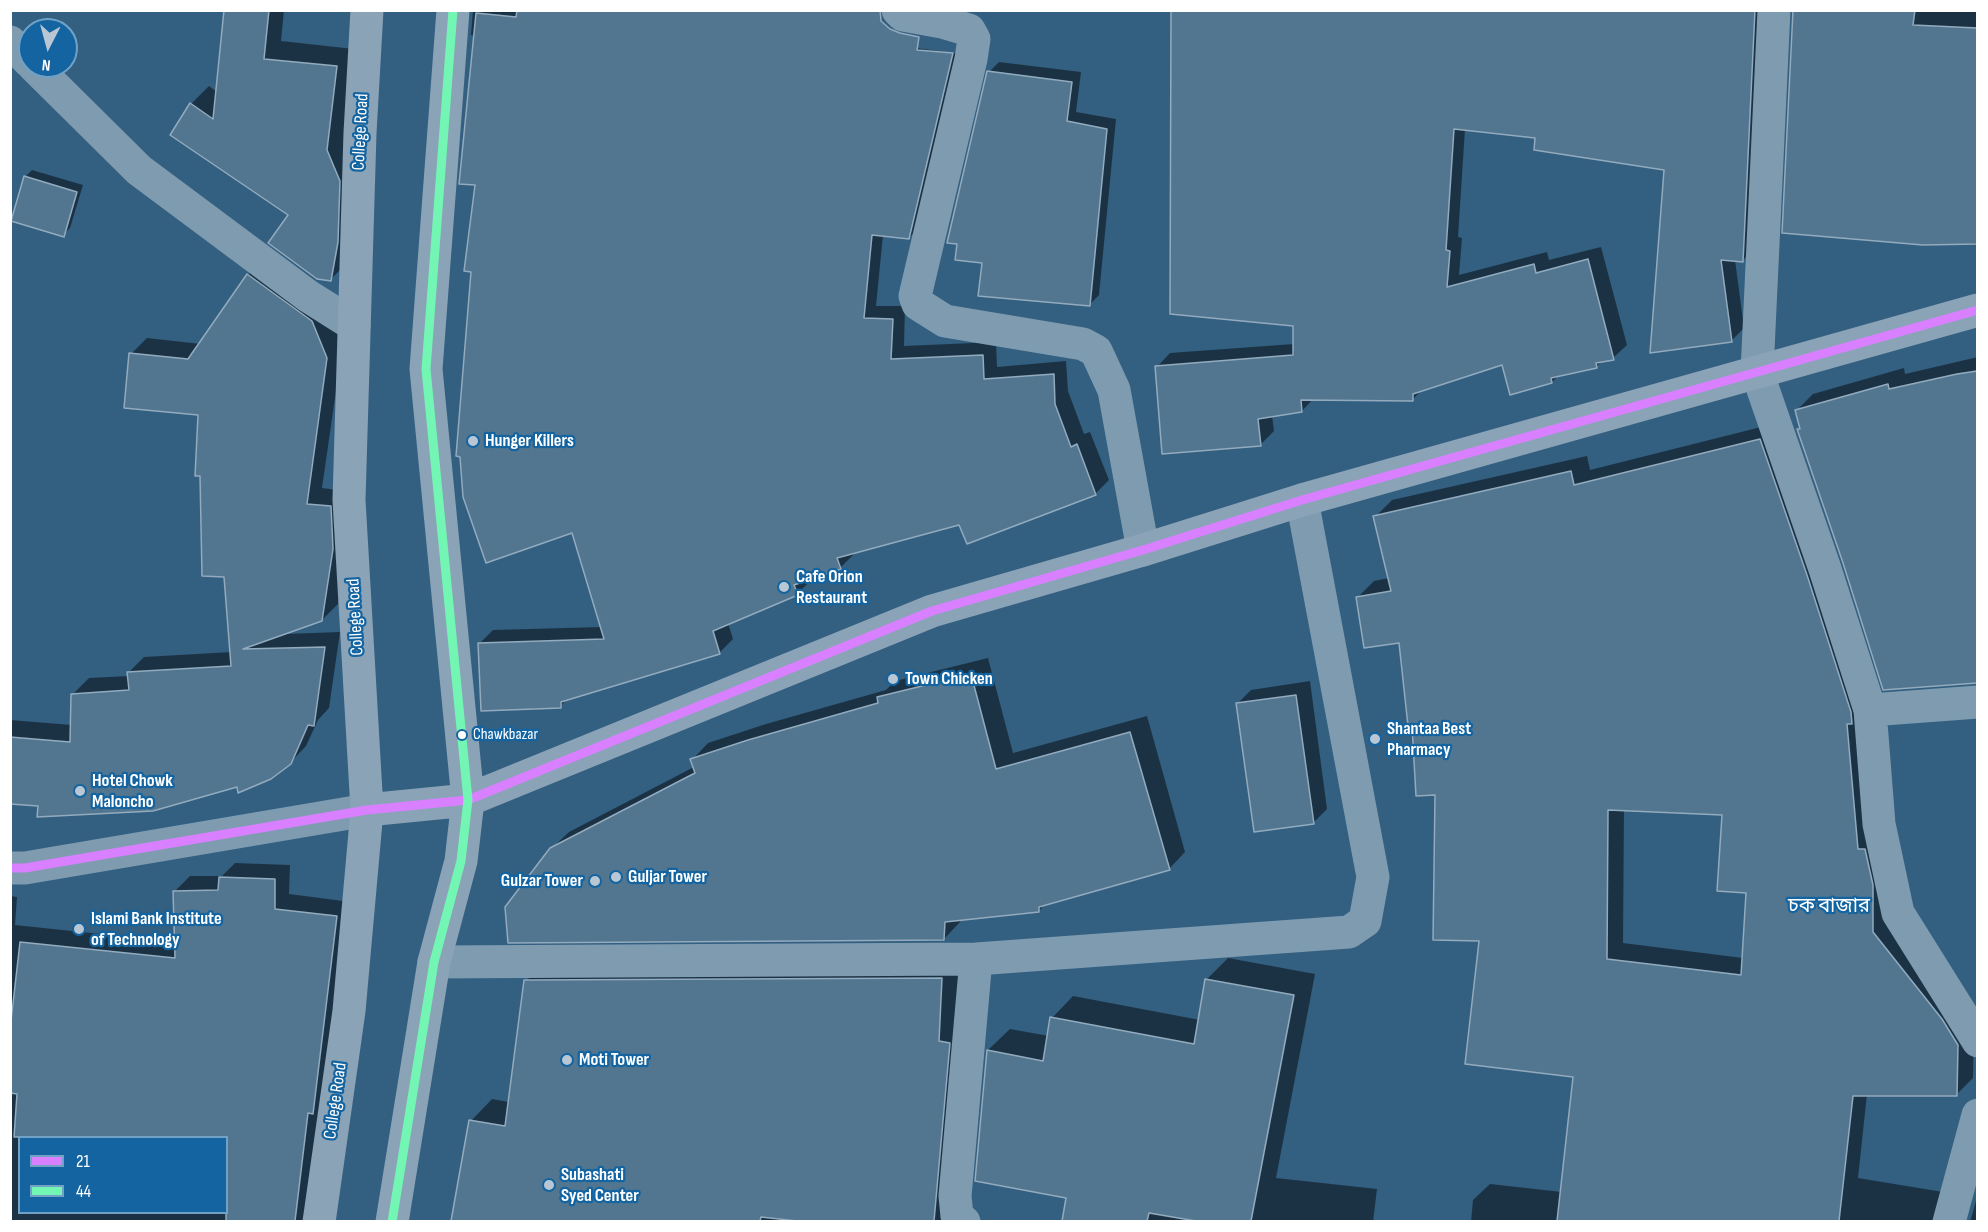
<!DOCTYPE html>
<meta charset="utf-8">
<style>
body{margin:0}
#map{position:relative;width:1988px;height:1232px;overflow:hidden;background:#335f80;font-family:"Sofia Sans Condensed",sans-serif}
canvas{display:block}
.frame{position:absolute;inset:0;border:12px solid #fff;pointer-events:none}
.legend{position:absolute;left:18px;top:1136px;width:210px;height:78px;box-sizing:border-box;background:#1364a0;border:2px solid #71a2c6;margin:0;padding:8px 10px;list-style:none;font-size:18px;color:#fff}
.legend li{display:flex;align-items:center;gap:12px;height:30px}
.legend b{width:30px;border:2px solid #71a2c6}
.north{position:absolute;left:18px;top:18px;width:60px;height:60px;box-sizing:border-box;background:#1364a0;border:2px solid #71a2c6;border-radius:50%;rotate:186deg;font-size:16px;font-weight:700;line-height:24px;text-align:center;color:#fff}
.north::after{content:'';display:block;margin:auto;width:21px;height:27px;background:#b8c7d3;clip-path:polygon(50% 0,100% 100%,50% 72%,0 100%)}
</style>
<div id="map">
<canvas width="1988" height="1232"></canvas>
<div class="frame"></div>
<ul class="legend">
<li><b style="height:8px;background:#d880ff"></b>21</li>
<li><b style="height:8px;background:#73f6b3"></b>44</li>
</ul>
<div class="north">N</div>
</div>
<script>
const c = document.querySelector('canvas').getContext('2d');
c.lineJoin = 'round';
function fillPath(path, color) { c.fillStyle = color; c.fill(path, 'evenodd'); }
function stroke(path, color, width, dash) { c.strokeStyle = color; c.lineWidth = width; c.lineCap = dash ? 'butt' : 'round'; c.setLineDash(dash || []); c.stroke(path); }
function label(font, color, halo, rows, align = 'center') {
  c.font = font + ' "Sofia Sans Condensed","Noto Sans Bengali",sans-serif'; c.lineWidth = 4.5; c.setLineDash([]); c.textBaseline = 'middle'; c.strokeStyle = halo; c.fillStyle = color; for (const [text, x, y, turn = 0] of rows) {
    c.save(); c.translate(x, y); c.rotate((+turn || 0) * Math.PI / 180); c.textAlign = isNaN(turn) ? turn : align; if (halo) c.strokeText(text, 0, 0); c.fillText(text, 0, 0); c.restore();
  }
}
fillPath(new Path2D(`
 M226 10H284L281 41 354 49 348 262 330 280 290 215 191 104 209 86 217 92Z
 M473 10H879L822 36 962 54 922 224 909 238 883 235 876 306H905L904 346 996 342 997 367 1066 361 1068 391 1084 434 1090 432 1109 480 1096 493 968 542 960 523 853 552 854 554 840 568 810 578 811 580 797 594 728 623 733 639 719 653 569 698 560 706 480 643 493 630 602 627 573 531 473 271 476 184 475 36 471 35Z
 M1173 10H1767L1756 247 1743 260H1735L1744 328 1731 341 1665 168 1537 136 1465 129 1458 237 1462 238 1459 275 1547 252 1549 260 1601 247 1627 345 1613 358 1603 360 1596 367 1559 375 1552 382 1503 363 1423 389 1413 399H1313L1302 411 1272 415 1274 431 1261 444 1157 367 1170 353 1294 344 1295 325Z
 M1978 10V243L1924 244 1794 11Z
 M999 62 1081 72 1076 112 1116 119 1099 295 1089 305 984 261 989 72Z
 M32 170 83 185 70 228 63 235 25 177Z
 M264 259 328 305 343 342 322 488 346 491 348 532 338 604 322 620 286 634 340 632 329 708 318 720 306 746 290 763 239 785 39 805 10 802V720L72 725 73 694 89 678 129 676 128 673 144 657 232 652 225 576 200 413 131 354 147 338 201 344 248 275Z
 M1978 357V682L1884 689 1844 562 1798 430 1801 427 1797 410 1813 394 1904 368 1905 374Z
 M1777 423 1823 558 1889 868 1974 1028 1973 1078 1957 1094H1867L1858 1178 1949 1193 1957 1222H1471L1473 1200 1490 1184 1562 1192 1575 1075 1480 940 1437 793 1414 724 1400 641 1357 598 1374 581 1389 578 1375 517 1392 500 1587 456 1590 470ZM1624 809 1724 813 1747 892 1743 958 1623 943Z
 M988 658 1013 753 1147 716 1185 852 1169 869 1046 903 1039 911 960 919V922L944 939 551 849 569 832 694 767 692 760 708 743 766 724 886 690 895 681Z
 M1310 681 1327 809 1313 823 1237 704 1251 690Z
 M235 863 290 865 289 894 351 902 322 1222H10V896L17 897 15 925 176 942 175 891 190 876H222ZM20 1138H226V1212H20Z
 M963 957 953 1222H453L471 1121 492 1099 509 1102 526 981 548 959Z
 M1228 958 1315 974 1276 1178 1377 1189 1373 1222H1063L1067 1197 988 1050 1010 1029 1049 1036 1052 1018 1073 996 1200 1020 1206 980Z
 M1978 1194V1222H1970Z`), '#0007');
const building = new Path2D(`
 M224 10H269L264 59 337 66 327 150 340 181 338 242 331 281 317 279 268 243 288 215 170 135 190 103 213 119Z
 M517 10H880L881 21 890 29 900 33 919 37 917 50 953 53 909 239 872 235 864 318 893 319 891 359 983 355 984 379 1054 374 1055 404 1071 447 1077 444 1096 495 967 544 959 525 837 558 841 569 794 585 798 595 713 631 720 654 561 702V708L481 711 478 643 604 639 572 533 486 563 463 497 460 457 456 456 471 272 464 271 475 185 459 184 476 13 516 17Z
 M1171 10H1755L1743 262 1721 260 1732 342 1650 353 1664 170 1534 150 1535 138 1454 129 1446 250 1450 251 1447 287 1534 264 1536 273 1588 259 1614 360 1596 363 1597 368 1551 378 1552 383 1510 395 1502 365 1413 394V401L1301 400 1302 412 1258 419 1261 446 1162 454 1155 366 1293 355V326L1170 314Z
 M1793 10H1915L1913 25 1977 28V244L1923 245 1782 233Z
 M987 71 1072 82 1067 121 1107 129 1090 306 978 296 982 263 955 260 957 244 947 243Z
 M24 176 77 192 64 237 11 221Z
 M247 274 312 321 327 358 307 504 331 506 333 549 322 621 243 649 325 647 314 726 308 725 291 764 271 779 238 793 237 787 153 811 37 817 38 806 10 804V737L70 742 71 694 129 690 127 672 231 666 224 577 202 576 200 476H195L198 415 124 408 129 353 188 359Z
 M1977 371V683L1883 690 1843 563 1797 429H1800L1795 410 1888 384 1889 389 1957 374Z
 M1760 439 1807 575 1851 712 1852 724H1847L1858 849H1865L1873 885V932L1942 1019 1958 1045 1957 1096H1853L1839 1221H1557L1573 1077 1465 1064 1479 941 1433 940 1435 795 1416 796 1412 726H1408L1399 643 1364 648 1356 597 1391 591 1373 516 1571 471 1574 485ZM1608 810 1722 815 1717 891 1746 893 1741 975 1607 959Z
 M971 674 996 769 1130 732 1170 870 1039 907V912L945 922 944 940 508 943 505 907 550 848 695 773 690 759 748 740 878 703 877 697Z
 M1296 695 1314 824 1254 832 1236 703Z
 M219 877 275 879V909L337 916 313 1114 308 1113 295 1221H226V1137H14L17 1094 10 1093V1030L20 942 175 958 173 891 218 890Z
 M942 978 939 1041 950 1043 934 1221H797L761 1217 760 1221H451L469 1120 505 1126 524 980Z
 M1205 979 1294 995 1251 1221H1196L1149 1213 1147 1221H1062L1066 1198 975 1181 987 1050 1043 1061 1050 1017 1194 1044Z`);
fillPath(building, '#52768f');
stroke(building, '#93abbe', 1.5);
stroke(new Path2D(`
 M898 10 903 15 942 22 969 30 974 39 971 59 915 296 918 304 945 321 1083 344 1096 351 1114 390 1143 550
 M1774 10 1757 372 1825 569 1870 710 1879 824 1898 913 1978 1041
 M10 42 30 62
 M34 66 139 170 308 296 354 325
 M1870 710 1978 702
 M10 868H25L367 810
 M434 962 976 959 1349 932 1365 921 1373 877 1302 500
 M964 1222 957 1216 955 1196 976 959
 M1949 1222 1978 1115`), '#7e9bb0', 33);
stroke(new Path2D(`
 M367 810 468 800 932 611 1143 550 1302 500 1978 310
 M319 1222 349 1011 367 810 349 500 360 133 367 10
 M392 1222 434 962 461 861 468 800 426 369 453 10`), '#8aa3b7', 33);
stroke(new Path2D(`
 M10 868H25L367 810 468 800 932 611 1143 550 1302 500 1978 310`), '#d880ff', 9);
stroke(new Path2D(`
 M392 1222 434 962 461 861 468 800 426 369 453 10`), '#73f6b3', 9);
for (const [x, y, r, color] of [
 [473,441,6,"#b8c7d3"],
 [784,587,6,"#b8c7d3"],
 [893,679,6,"#b8c7d3"],
 [462,735,5,"#fff"],
 [1375,739,6,"#b8c7d3"],
 [80,791,6,"#b8c7d3"],
 [616,877,6,"#b8c7d3"],
 [595,881,6,"#b8c7d3"],
 [79,929,6,"#b8c7d3"],
 [567,1060,6,"#b8c7d3"],
 [549,1185,6,"#b8c7d3"]
]) { const dot = new Path2D(); dot.arc(x, y, r, 0, 2 * Math.PI); c.fillStyle = color; c.fill(dot); stroke(dot, '#1364a0', 2); }
label('16px', '#fff', '#1364a0', [
 ["Chawkbazar",473,735]
], 'left');
label('18px', '#fff', '#1364a0', [
 ["College Road",361,132,-87],
 ["College Road",356,617,-93],
 ["College Road",336,1101,-82]
]);
label('bold 18px', '#fff', '#1364a0', [
 ["Hunger Killers",485,441],
 ["Cafe Orion",796,577],
 ["Restaurant",796,598],
 ["Town Chicken",905,679],
 ["Shantaa Best",1387,729],
 ["Pharmacy",1387,750],
 ["Hotel Chowk",92,781],
 ["Maloncho",92,802],
 ["Guljar Tower",628,877],
 ["Gulzar Tower",583,881,"right"],
 ["Islami Bank Institute",91,919],
 ["of Technology",91,940],
 ["Moti Tower",579,1060],
 ["Subashati",561,1175],
 ["Syed Center",561,1196]
], 'left');
label('20px', '#fff', '#1364a0', [
 ["চক বাজার",1829,907]
]);
</script>
